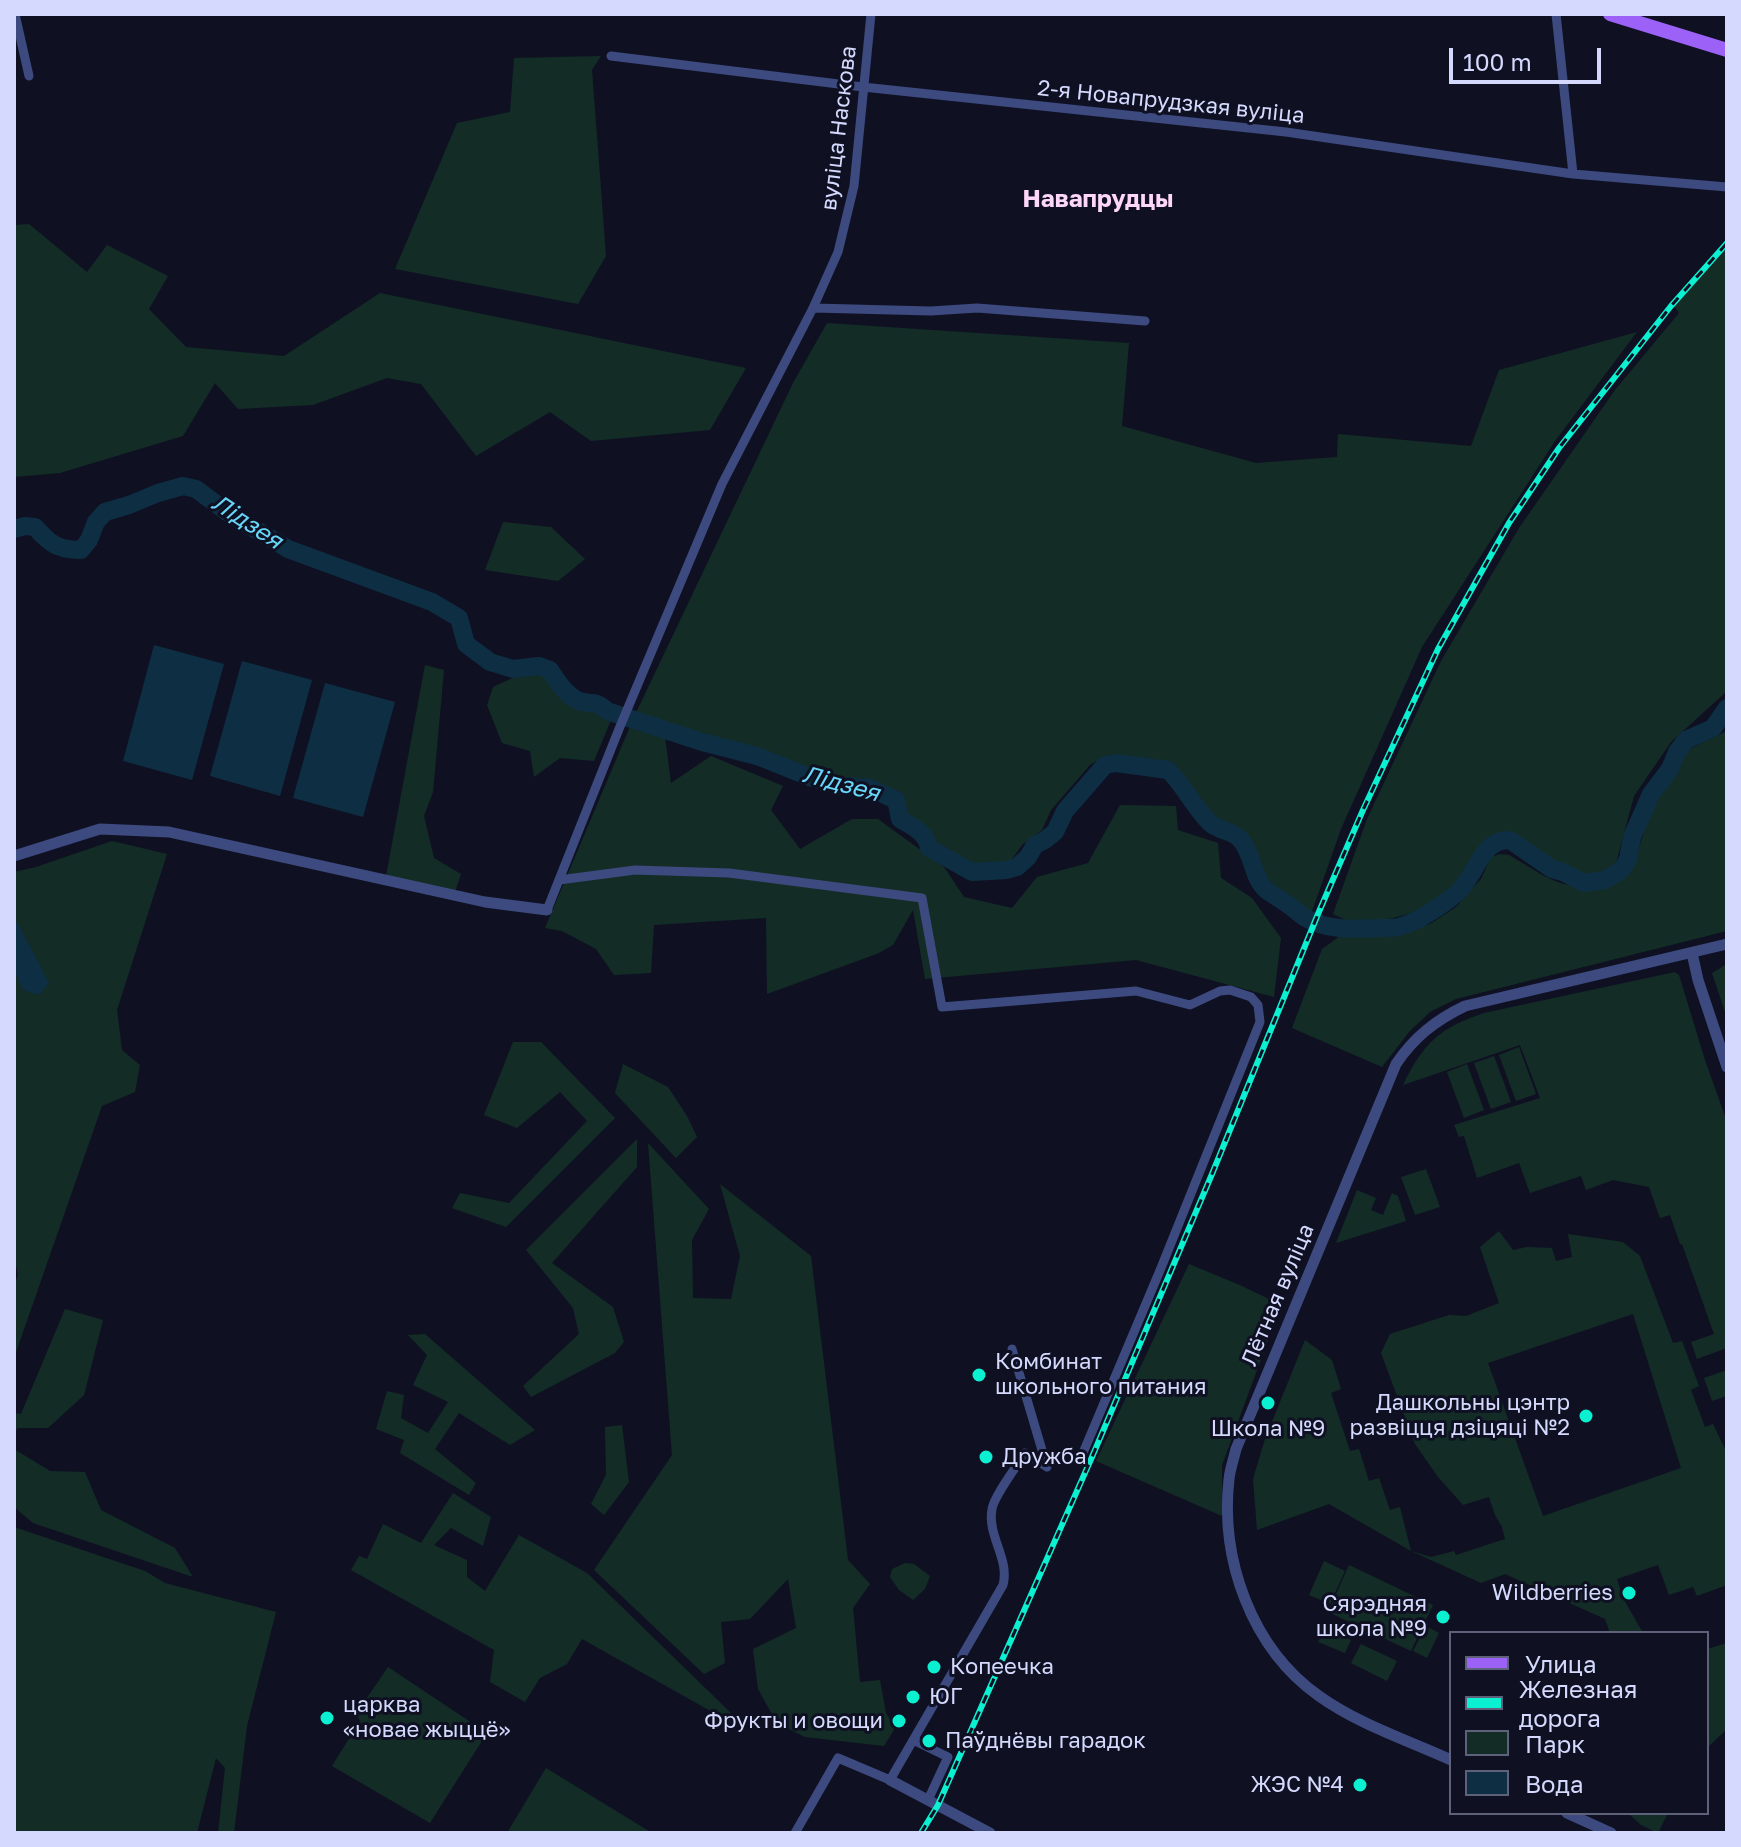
<!DOCTYPE html>
<meta charset="utf-8">
<style>
body{margin:0}
#map{position:relative;width:1741px;height:1847px;overflow:hidden;background:#0f1123;font-family:"Golos Text",sans-serif}
canvas{display:block}
.frame{position:absolute;inset:0;border:16px solid #d4d9fd;pointer-events:none}
.legend{position:absolute;left:1449px;top:1631px;width:260px;height:184px;box-sizing:border-box;background:#0f1123;border:2px solid #5e617a;margin:0;padding:10px 14px;list-style:none;font-size:24px;color:#d4d9fd}
.legend li{display:flex;align-items:center;gap:16px;height:40px}
.legend b{width:40px;border:2px solid #5e617a}
.scale{position:absolute;left:1449px;top:48px;width:152px;height:36px;box-sizing:border-box;border:4px solid #d4d9fd;border-top:0;padding-left:10px;font-size:24px;line-height:28px;white-space:nowrap;color:#d4d9fd;-webkit-text-stroke:6px #0f1123;paint-order:stroke}
</style>
<div id="map">
<canvas width="1741" height="1847"></canvas>
<div class="frame"></div>
<ul class="legend">
<li><b style="height:10px;background:#9c61f7"></b>Улица</li>
<li><b style="height:10px;background:#0cf0d2"></b>Железная дорога</li>
<li><b style="height:22px;background:#132d26"></b>Парк</li>
<li><b style="height:22px;background:#0e2e43"></b>Вода</li>
</ul>
<div class="scale">100 m</div>
</div>
<script>
const c = document.querySelector('canvas').getContext('2d');
c.lineJoin = 'round';
function fillPath(path, color) { c.fillStyle = color; c.fill(path, 'evenodd'); }
function stroke(path, color, width, dash) { c.strokeStyle = color; c.lineWidth = width; c.lineCap = dash ? 'butt' : 'round'; c.setLineDash(dash || []); c.stroke(path); }
function label(font, color, halo, rows, align = 'center') {
  c.font = font + ' "Golos Text",sans-serif'; c.lineWidth = 6; c.setLineDash([]); c.textBaseline = 'middle'; c.strokeStyle = halo; c.fillStyle = color; for (const [text, x, y, turn = 0] of rows) {
    c.save(); c.translate(x, y); c.rotate((+turn || 0) * Math.PI / 180); c.textAlign = isNaN(turn) ? turn : align; if (halo) c.strokeText(text, 0, 0); c.fillText(text, 0, 0); c.restore();
  }
}
fillPath(new Path2D(`
 M601 56 592 70 606 256 578 304 395 269 457 123 510 112 514 58Z
 M29 224 87 272 107 245 168 276 149 309 186 347 284 356 380 293 746 368 710 430 591 441 550 412 476 456 421 384 387 378 313 405 238 409 215 383 183 436 60 473 14 477V225Z
 M1727 248V691L1671 742 1634 796 1615 867 1596 876H1586L1565 870 1535 850 1507 837 1480 847 1470 859 1464 872 1446 896 1423 910 1389 919 1350 922 1333 914 1367 819 1441 661 1519 528 1615 390 1679 313 1674 306Z
 M827 323 1129 343 1122 426 1256 463 1337 457 1338 434 1471 446 1499 370 1637 332 1555 441 1422 647 1341 829 1311 914 1268 888 1255 858 1241 840 1216 826 1196 807 1180 779 1170 768 1101 758 1090 765 1051 810 1042 830 1022 845 1010 862 963 867 935 850 921 829 903 820 897 801 887 792 874 786 842 783 756 751 664 729 671 783 711 756 783 786 771 810 800 849 852 819H878L944 867 964 897 1012 908 1037 877 1088 863 1120 805 1176 806 1178 830 1218 843 1221 878 1252 898 1281 938 1274 997 1136 960 925 979 913 910 893 945 879 953 767 994 766 918 654 925 651 973 614 975 596 949 562 931 545 928 634 717 793 383Z
 M503 522 551 527 585 559 558 581 485 570Z
 M425 665 444 670 433 792 424 816 434 858 461 874 455 892 386 876Z
 M539 666 550 670 557 682 578 701 599 703 607 711 614 713 594 761 560 758 534 777 530 751 502 743 487 705 493 687Z
 M1727 731V931L1456 999 1430 1012 1409 1032 1382 1067 1292 1028 1322 949 1340 936 1394 934 1430 924 1456 907 1481 879 1491 857 1500 854 1509 855 1544 876 1560 883 1583 888H1600L1623 877 1635 859 1653 805 1689 749Z
 M112 841 167 854 117 1010 122 1050 140 1065 135 1092 102 1106 14 1358V1286L18 1275 14 1256V872L36 867Z
 M1727 964V1018L1712 973Z
 M1675 972 1679 975 1705 1060 1727 1122V1348L1697 1359 1691 1342 1714 1334 1682 1244H1680L1670 1215 1660 1218 1649 1187 1613 1180 1586 1190 1581 1176 1530 1193 1519 1163 1477 1178 1464 1136 1459 1137 1454 1125 1540 1098 1520 1045 1403 1085C1423 1043 1441 1027 1484 1013Z
 M513 1042H541L615 1118 506 1227 452 1208 460 1193 509 1203 587 1121 560 1092 517 1128 484 1115Z
 M1519 1047 1536 1094 1516 1101 1499 1055Z
 M1494 1056 1511 1102 1491 1109 1474 1063Z
 M623 1064 668 1087 687 1116 697 1137 676 1158 615 1093Z
 M1467 1064 1484 1110 1464 1118 1447 1072Z
 M637 1139V1167L552 1263 613 1307 624 1342 615 1353 531 1397 523 1386 579 1334 573 1308 526 1250Z
 M648 1143 709 1209 692 1240 693 1298 731 1299 740 1256 720 1184 811 1256 848 1560 870 1584 853 1608 860 1682 880 1680 886 1713 895 1728 884 1746 805 1737 777 1723 758 1689 753 1649 796 1628 788 1579 750 1619 721 1622 725 1663 704 1674 594 1570 672 1455Z
 M1426 1169 1440 1207 1415 1215 1401 1177Z
 M1357 1190 1376 1198 1371 1210 1383 1215 1392 1193 1398 1196 1406 1221 1336 1243Z
 M1499 1231 1513 1250 1527 1247 1552 1248 1556 1261 1572 1257 1568 1234 1623 1242 1640 1256 1673 1343 1682 1341 1699 1386 1691 1390 1705 1427 1713 1424 1727 1453V1585L1697 1596 1693 1587 1669 1595 1658 1565 1617 1579 1623 1598 1643 1633H1610L1605 1619 1505 1574 1481 1583 1411 1551 1329 1504 1257 1530 1253 1479 1265 1439 1305 1340 1332 1360 1341 1389 1331 1393 1350 1451 1359 1449 1369 1481 1379 1478 1390 1510 1400 1507 1411 1551 1431 1557 1454 1551 1456 1555 1505 1539 1502 1527 1495 1515 1489 1497 1463 1505 1438 1477 1415 1444 1381 1353 1390 1334 1449 1315 1466 1316 1499 1303 1480 1247ZM1633 1314 1681 1468 1543 1516 1488 1363Z
 M1189 1264 1242 1286 1281 1305 1222 1465V1516L1096 1461Z
 M65 1309 103 1320 84 1395 48 1428H18L14 1433V1413L21 1414Z
 M425 1334 535 1430 510 1445 459 1413 435 1449 476 1483 469 1495 400 1453 404 1440 376 1429 387 1391 404 1395 401 1418 428 1433 448 1402 413 1385 427 1355 408 1335Z
 M1727 1370V1396L1712 1401 1704 1378Z
 M622 1425 629 1482 604 1515 591 1504 606 1475 605 1427Z
 M14 1449 50 1471 85 1472 101 1510 175 1548 193 1577 33 1523 14 1507Z
 M453 1493 491 1517 483 1546 451 1528 434 1545 467 1560V1577L485 1591 519 1535 587 1573 733 1715 732 1723 582 1639 567 1664 540 1678 525 1702 490 1682 494 1650 351 1570 359 1556 367 1559 383 1524 421 1543Z
 M14 1527 145 1571 165 1583 276 1612 247 1726 234 1833H218L225 1768 216 1758 197 1833H14Z
 M1324 1561 1345 1571 1330 1604 1309 1595Z
 M905 1563 914 1564 930 1576 925 1589 913 1600 899 1590 890 1577 892 1569Z
 M1349 1565 1433 1605 1411 1651 1328 1612Z
 M1426 1626 1439 1633 1427 1658 1413 1651Z
 M1325 1629 1351 1640 1345 1653 1318 1642Z
 M1727 1643V1729L1707 1748V1649Z
 M1361 1644 1397 1661 1387 1681 1351 1663Z
 M388 1667 487 1733 430 1823 332 1766 360 1721 356 1714Z
 M546 1768 652 1833H507Z
 M1628 1813H1668L1658 1833 1641 1825Z`), '#132d26');
fillPath(new Path2D(`
 M154 645 224 664 192 780 123 761Z
 M242 661 312 680 280 796 210 776Z
 M325 683 395 702 363 817 293 798Z
 M14 922H17L49 983 39 995 23 990 14 970Z`), '#0e2e43');
stroke(new Path2D(`
 M14 529 25 526 35 527C50 544 58 550 81 550L89 540 96 522 105 512 129 505 158 493 183 486 196 489 227 512 288 549 432 602 459 618 466 644 490 662 513 669 539 666 550 670C556 680 565 694 577 700 588 706 594 698 607 711L702 742 757 756 812 778 843 786 870 788 896 800 900 819C913 827 926 832 929 848L972 872 1007 870 1017 867 1028 857 1035 845 1045 840 1055 832 1065 811 1105 765 1116 763 1168 770C1184 785 1193 806 1209 822 1217 831 1232 830 1240 839 1253 853 1252 875 1264 888 1270 894 1278 897 1284 902 1291 906 1297 912 1304 917 1327 931 1355 929 1381 928 1387 928 1394 928 1399 927 1419 921 1441 906 1457 893 1476 877 1480 839 1510 840L1552 869 1563 872 1584 883 1604 880 1615 874 1623 868 1628 859 1632 837 1651 794 1670 769 1677 752 1686 740 1713 728 1727 708`), '#0e2e43', 18);
stroke(new Path2D(`
 M15 14 29 76
 M1556 14 1573 174
 M611 56 863 87 1286 132 1573 174 1727 187
 M813 308 931 311 977 308 1145 321
 M559 880 635 870 729 873 922 898 942 1007 1136 991 1190 1005 1220 991 1230 990 1251 997 1258 1005 1260 1022 1161 1268 1080 1460
 M547 910 619 729 722 484 813 308 838 252 854 186 871 14
 M1012 1349 1047 1467
 M913 1740 948 1757 928 1800
 M795 1833 838 1758 890 1780 1003 1585C1010 1559 987 1536 992 1509 994 1496 1017 1466 1025 1453L1047 1467`), '#3d4a80', 9);
stroke(new Path2D(`
 M14 856 100 829 169 832 485 902 547 910
 M1692 953 1698 980 1727 1067
 M1451 1760C1407 1740 1358 1724 1319 1696 1251 1648 1220 1559 1229 1479 1230 1469 1234 1458 1236 1449L1396 1064C1414 1037 1436 1020 1465 1006L1727 944
 M890 1780 990 1833
 M1567 1813 1611 1833`), '#3d4a80', 11);
stroke(new Path2D(`
 M1610 14 1727 50`), '#9c61f7', 14);
const rail = new Path2D(`
 M921 1833 938 1805 1092 1457 1212 1174 1318 914 1363 810 1438 649 1509 523 1559 448 1671 306 1727 243`);
stroke(rail, '#0cf0d2', 6);
stroke(rail, '#0f1123', 3, [9]);
for (const [x, y, r, color] of [
 [979,1375,8,"#0cf0d2"],
 [1268,1403,8,"#0cf0d2"],
 [1586,1416,8,"#0cf0d2"],
 [986,1457,8,"#0cf0d2"],
 [1629,1593,8,"#0cf0d2"],
 [1443,1617,8,"#0cf0d2"],
 [934,1667,8,"#0cf0d2"],
 [913,1697,8,"#0cf0d2"],
 [327,1718,8,"#0cf0d2"],
 [899,1721,8,"#0cf0d2"],
 [929,1741,8,"#0cf0d2"],
 [1360,1785,8,"#0cf0d2"]
]) { const dot = new Path2D(); dot.arc(x, y, r, 0, 2 * Math.PI); c.fillStyle = color; c.fill(dot); stroke(dot, '#0f1123', 3); }
label('22px', '#d4d9fd', '#0f1123', [
 ["2-я Новапрудзкая вуліца",1171,102,6],
 ["вуліца Наскова",839,128,-83],
 ["Лётная вуліца",1278,1295,-67]
]);
label('22px', '#d4d9fd', '#0f1123', [
 ["Комбинат",995,1362],
 ["школьного питания",995,1387],
 ["Дашкольны цэнтр",1570,1403,"right"],
 ["развіцця дзіцяці №2",1570,1428,"right"],
 ["Школа №9",1268,1429,"center"],
 ["Дружба",1002,1457],
 ["Wildberries",1613,1593,"right"],
 ["Сярэдняя",1427,1604,"right"],
 ["школа №9",1427,1629,"right"],
 ["Копеечка",950,1667],
 ["ЮГ",929,1697],
 ["царква",343,1705],
 ["«новае жыццё»",343,1730],
 ["Фрукты и овощи",883,1721,"right"],
 ["Паўднёвы гарадок",945,1741],
 ["ЖЭС №4",1344,1785,"right"]
], 'left');
label('bold 24px', '#fdd6f8', '#0f1123', [
 ["Навапрудцы",1098,199]
]);
label('italic 24px', '#67d6f7', '#0f1123', [
 ["Лідзея",247,522,33],
 ["Лідзея",841,784,15]
]);
</script>
